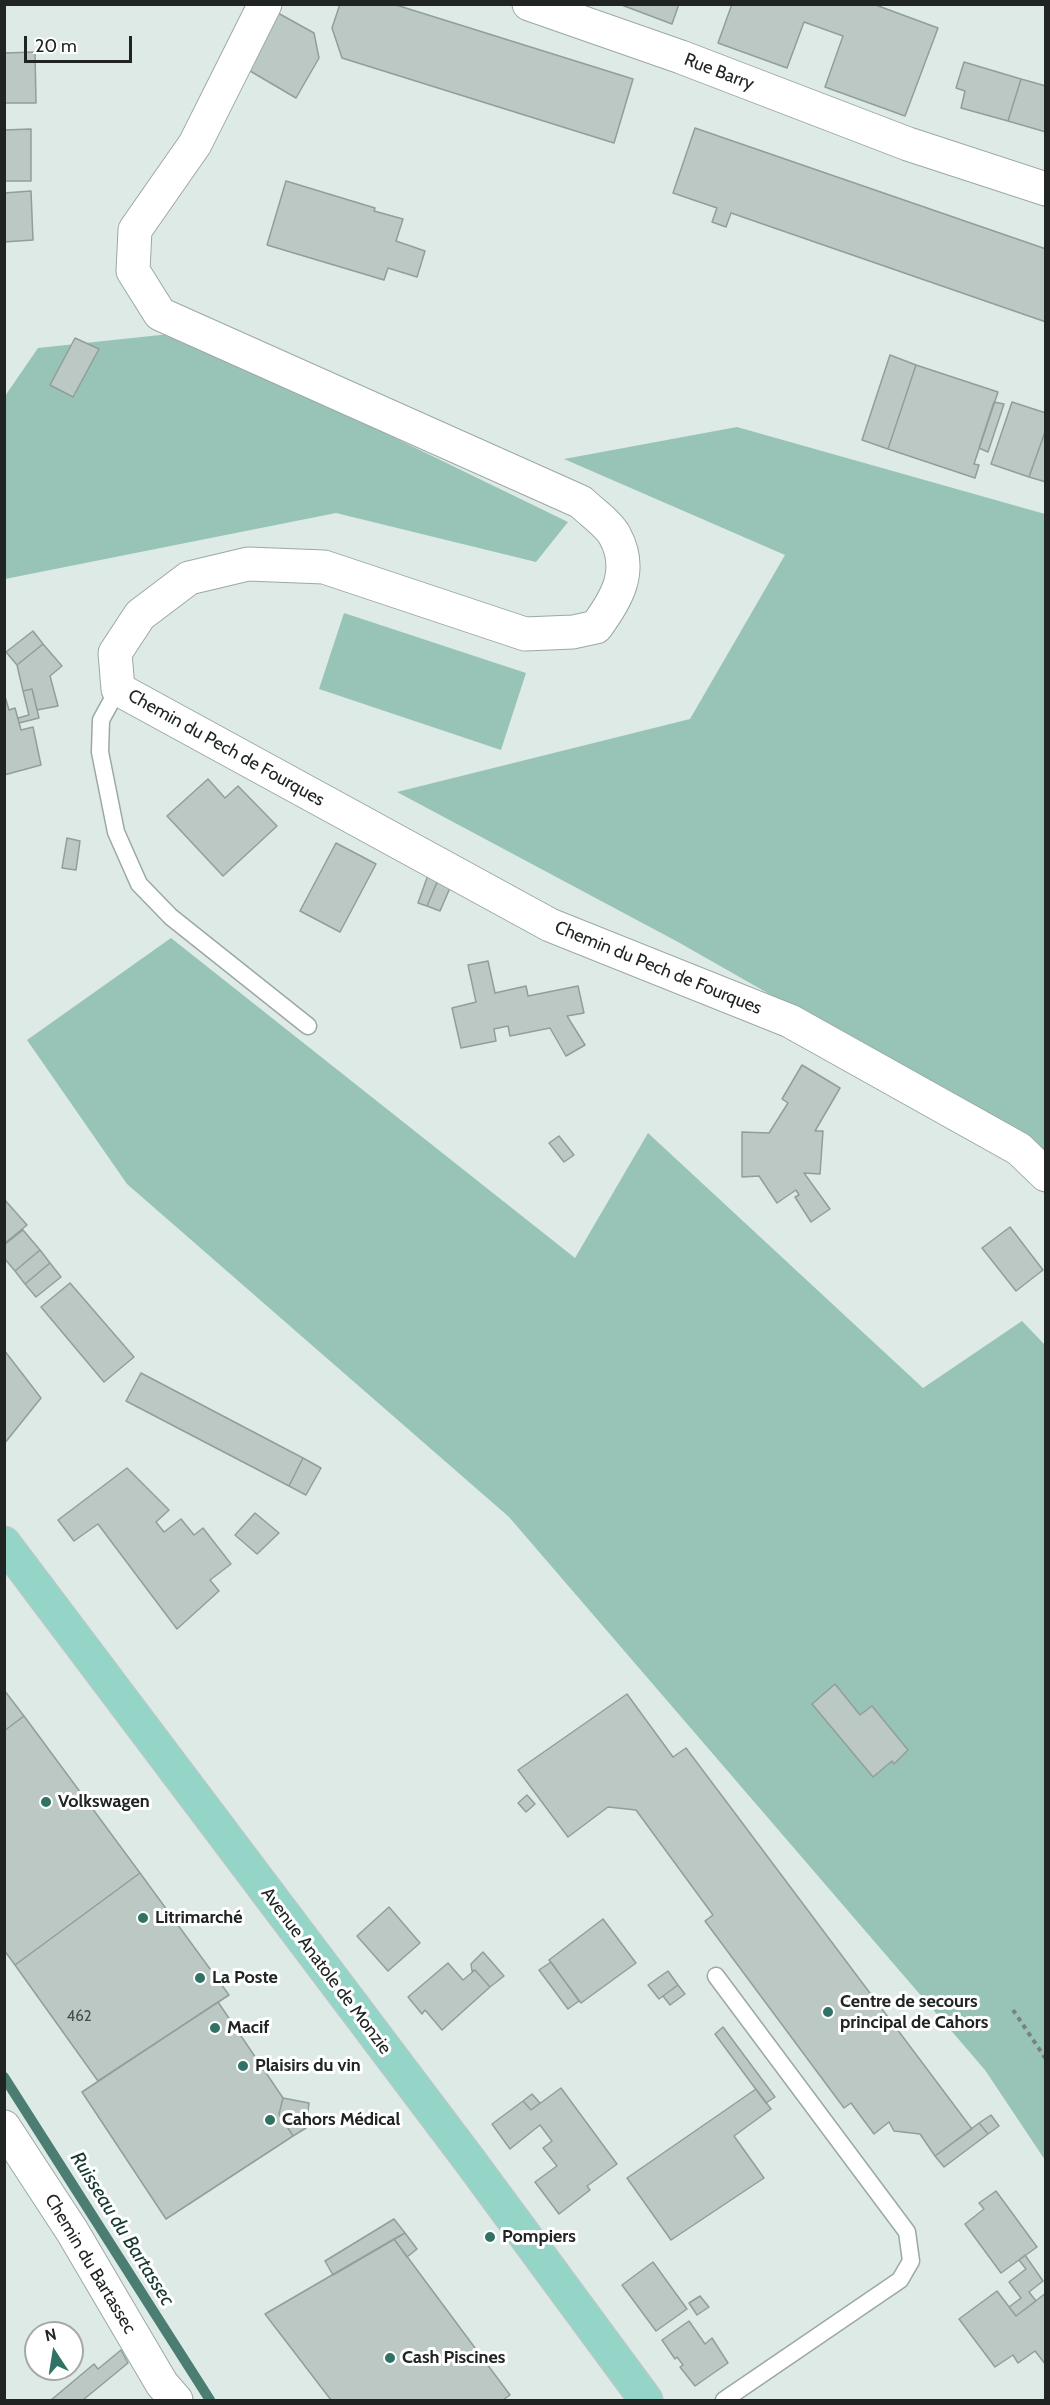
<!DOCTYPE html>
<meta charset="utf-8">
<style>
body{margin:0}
#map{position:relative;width:1050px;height:2405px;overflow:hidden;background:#ddeae6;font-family:Cabin,sans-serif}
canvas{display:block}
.frame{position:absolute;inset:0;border:6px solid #202524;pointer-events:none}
.north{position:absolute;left:24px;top:2321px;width:60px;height:60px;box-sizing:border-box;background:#fff;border:2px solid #a6a8a7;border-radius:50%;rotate:348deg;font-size:16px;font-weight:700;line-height:24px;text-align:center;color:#202524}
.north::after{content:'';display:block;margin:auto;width:21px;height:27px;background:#307364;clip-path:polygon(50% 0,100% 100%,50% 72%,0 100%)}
.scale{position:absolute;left:24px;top:36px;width:108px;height:27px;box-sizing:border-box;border:3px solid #202524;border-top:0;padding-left:8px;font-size:18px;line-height:21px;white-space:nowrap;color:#202524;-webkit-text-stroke:4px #fff;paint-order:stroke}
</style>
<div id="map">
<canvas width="1050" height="2405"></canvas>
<div class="frame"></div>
<div class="north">N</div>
<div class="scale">20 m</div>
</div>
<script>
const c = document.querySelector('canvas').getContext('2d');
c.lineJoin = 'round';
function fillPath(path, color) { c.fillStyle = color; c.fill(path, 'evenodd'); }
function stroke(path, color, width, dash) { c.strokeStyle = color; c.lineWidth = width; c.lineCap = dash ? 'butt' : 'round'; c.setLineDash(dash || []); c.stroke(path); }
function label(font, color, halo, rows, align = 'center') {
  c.font = font + ' Cabin,sans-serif'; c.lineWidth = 6; c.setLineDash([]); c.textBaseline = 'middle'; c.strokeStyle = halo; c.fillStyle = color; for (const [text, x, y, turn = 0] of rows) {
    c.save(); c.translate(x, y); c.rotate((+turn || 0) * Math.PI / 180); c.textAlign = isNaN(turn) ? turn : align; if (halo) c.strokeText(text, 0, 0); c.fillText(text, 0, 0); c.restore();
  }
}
fillPath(new Path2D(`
 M179 333 568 522 536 562 336 513 5 579V396L38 348Z
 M737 427 1045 514V1151L678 942 397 792 690 719 785 555 564 459Z
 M344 613 526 673 501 750 319 689Z
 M171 938 575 1258 648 1133 923 1388 1022 1321 1045 1345V2160L985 2070 509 1517 127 1184 27 1040Z`), '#98c4b8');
stroke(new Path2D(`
 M4 2077 210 2400`), '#4c7d72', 10);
const building = new Path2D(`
 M340 4H393L633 79 614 143 342 58 332 28Z
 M619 4H679L672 24Z
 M732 4H873L938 28 905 116 825 87 843 36 804 22 787 68 718 43Z
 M278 13 314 33 319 58 296 98 245 68Z
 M35 52 36 103H4V53Z
 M964 62 1021 79 1008 121 961 108 965 91 956 88Z
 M1021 79 1046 86V132L1008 121Z
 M695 128 1046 249V322L731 213 726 227 712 222 717 208 673 193Z
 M31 129V181H4V130Z
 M286 181 375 208 374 211 403 219 396 241 425 251 417 277 388 268 384 280 267 245Z
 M31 191 33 240 4 242V193Z
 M75 338 99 349 73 397 50 385Z
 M890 355 916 365 888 449 862 440Z
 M916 365 998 392 974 464 979 465 975 478 888 449Z
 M994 402 1004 404 988 452 979 448Z
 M1012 402 1046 413V429L1029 477 991 464Z
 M1045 432H1046V482L1029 477Z
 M33 631 43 644 17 665 6 652Z
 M43 644 62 666 50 676 58 706 37 710 32 689 23 691 17 665Z
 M32 689 39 718 19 723 18 718 29 715 23 691Z
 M4 693 9 710 15 708 21 730 33 727 41 765 4 775Z
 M208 779 225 798 238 786 277 826 223 876 167 816Z
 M67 838 80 841 76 870 62 868Z
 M336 843 376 864 340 932 300 911Z
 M428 875 438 880 427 906 418 903Z
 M438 880 450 888 440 911 427 906Z
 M488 961 495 993 526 986 528 996 578 986 584 1013 567 1016 585 1045 566 1056 550 1028 510 1036 508 1026 494 1029 496 1041 461 1048 452 1008 476 1002 468 965Z
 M802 1065 840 1088 815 1131H823L820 1174 804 1173 830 1209 811 1222 795 1197 799 1195 796 1190 777 1203 759 1176 742 1177V1132L769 1133 788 1103 782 1099Z
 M559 1136 574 1155 564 1162 549 1143Z
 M4 1199 27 1225 4 1244Z
 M1010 1227 1043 1270 1016 1291 982 1248Z
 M23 1230 40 1250 15 1271 4 1258V1245Z
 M40 1250 50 1263 25 1284 15 1271Z
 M50 1263 61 1277 36 1297 25 1284Z
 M70 1283 134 1357 104 1382 41 1307Z
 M4 1350 41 1398 4 1444Z
 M141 1373 303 1458 289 1486 126 1401Z
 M303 1458 321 1468 306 1495 289 1486Z
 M127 1468 169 1510 156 1522 164 1532 181 1519 194 1535 203 1528 231 1564 210 1580 219 1591 177 1629 98 1524 74 1541 58 1520Z
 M255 1513 279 1533 257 1554 235 1535Z
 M835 1684 860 1715 872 1706 908 1750 894 1764 892 1761 873 1777 812 1704Z
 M4 1690 24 1716 4 1731Z
 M627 1694 673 1757 686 1748 972 2129 935 2156 920 2134 894 2131 889 2122 874 2134 851 2103 844 2108 705 1921 713 1915 636 1810 608 1807 568 1837 518 1770Z
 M24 1716 140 1873 15 1965 4 1950V1731Z
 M527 1795 535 1804 526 1812 518 1803Z
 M140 1873 229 1995 98 2081 15 1965Z
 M389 1907 420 1943 388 1971 357 1936Z
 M603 1919 636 1963 581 2003 549 1960Z
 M483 1952 504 1976 490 1987 475 1970 472 1971 471 1964Z
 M551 1962 579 2001 568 2009 539 1970Z
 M448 1963 463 1980 475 1970 490 1987 442 2030 425 2010 422 2014 408 1997Z
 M668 1971 678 1985 659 1999 648 1985Z
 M678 1985 685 1994 670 2005 663 1996Z
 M218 2002 283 2098 279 2114 293 2136 166 2219 82 2092Z
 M723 2027 775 2097 766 2103 715 2034Z
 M561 2088 617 2164 587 2186 590 2190 559 2214 535 2182 557 2166 543 2148 552 2141 540 2125 510 2149 492 2124 523 2101 531 2110Z
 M756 2089 771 2109 734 2136 764 2178 671 2240 627 2178Z
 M532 2094 540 2103 531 2110 523 2101Z
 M283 2098 309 2103 306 2128 293 2136 279 2114Z
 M991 2115 999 2126 988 2134 979 2123Z
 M979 2123 988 2134 944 2167 935 2156Z
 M996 2191 1037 2247 1001 2273 965 2224 984 2209 979 2203Z
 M394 2219 405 2233 333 2275 325 2261Z
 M405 2233 417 2249 407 2257 394 2239Z
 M394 2239 510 2395 503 2400H331L265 2314Z
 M1025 2255 1043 2281 1029 2292 1036 2301 1016 2316 1009 2307 1021 2298 1009 2282 1026 2269 1019 2260Z
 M653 2262 687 2309 656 2331 622 2285Z
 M997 2291 1016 2316 1046 2293V2365L1035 2351 1018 2363 1013 2355 995 2367 959 2319Z
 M700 2296 709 2307 697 2315 689 2303Z
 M689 2321 705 2344 712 2338 728 2363 695 2386 680 2367 683 2365 677 2357 675 2359 662 2340Z
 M121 2350 128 2363 83 2400H51L94 2364 98 2369Z`);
fillPath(building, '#bbc8c4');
stroke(building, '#919e9a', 1.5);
const service = new Path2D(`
 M118 689 101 720 100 752 116 832 139 884 171 917 308 1026
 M716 1976 907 2232 911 2261 900 2280 724 2400`);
const minor = new Path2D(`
 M265 4 195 144 135 230 133 271 160 314 581 502C591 512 609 524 615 536 634 571 616 600 596 627L573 632 525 634 324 567 248 564 189 578 140 615 115 653 118 689 550 925 790 1021 1019 1149 1046 1175
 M4 2127 72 2231 162 2384 176 2400`);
const tertiary = new Path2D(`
 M529 4 681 57 908 144 1046 189`);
const primary = new Path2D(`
 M4 1543 470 2161 646 2400`);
stroke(service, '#9ca8a5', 19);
stroke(minor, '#9ca8a5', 35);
stroke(tertiary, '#9ca8a5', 35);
stroke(primary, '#c5c6c6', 35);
stroke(new Path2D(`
 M1013 2010 1046 2059`), '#798280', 4, [4.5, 4.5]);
stroke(service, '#fff', 16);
stroke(minor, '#fff', 33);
stroke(tertiary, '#fff', 33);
stroke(primary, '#94d5c7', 33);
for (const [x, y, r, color] of [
 [46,1802,6,"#307364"],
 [143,1918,6,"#307364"],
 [200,1978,6,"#307364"],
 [828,2012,6,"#307364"],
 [215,2028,6,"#307364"],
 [243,2066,6,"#307364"],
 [270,2120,6,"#307364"],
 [490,2237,6,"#307364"],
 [390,2358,6,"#307364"]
]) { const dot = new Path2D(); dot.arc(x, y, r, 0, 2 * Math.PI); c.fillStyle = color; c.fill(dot); stroke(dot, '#fff', 2); }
label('15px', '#474e4c', null, [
 ["462",79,2017]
]);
label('18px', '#202524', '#fff', [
 ["Rue Barry",719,72,21],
 ["Chemin du Pech de Fourques",226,748,29],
 ["Chemin du Pech de Fourques",658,968,22],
 ["Avenue Anatole de Monzie",326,1971,53],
 ["Chemin du Bartassec",90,2264,59]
]);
label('bold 18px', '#202524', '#fff', [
 ["Volkswagen",58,1802],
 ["Litrimarché",155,1918],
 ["La Poste",212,1978],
 ["Centre de secours",840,2002],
 ["principal de Cahors",840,2023],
 ["Macif",227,2028],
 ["Plaisirs du vin",255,2066],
 ["Cahors Médical",282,2120],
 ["Pompiers",502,2237],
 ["Cash Piscines",402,2358]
], 'left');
label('italic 20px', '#183932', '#fff', [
 ["Ruisseau du Bartassec",122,2229,58]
]);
</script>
